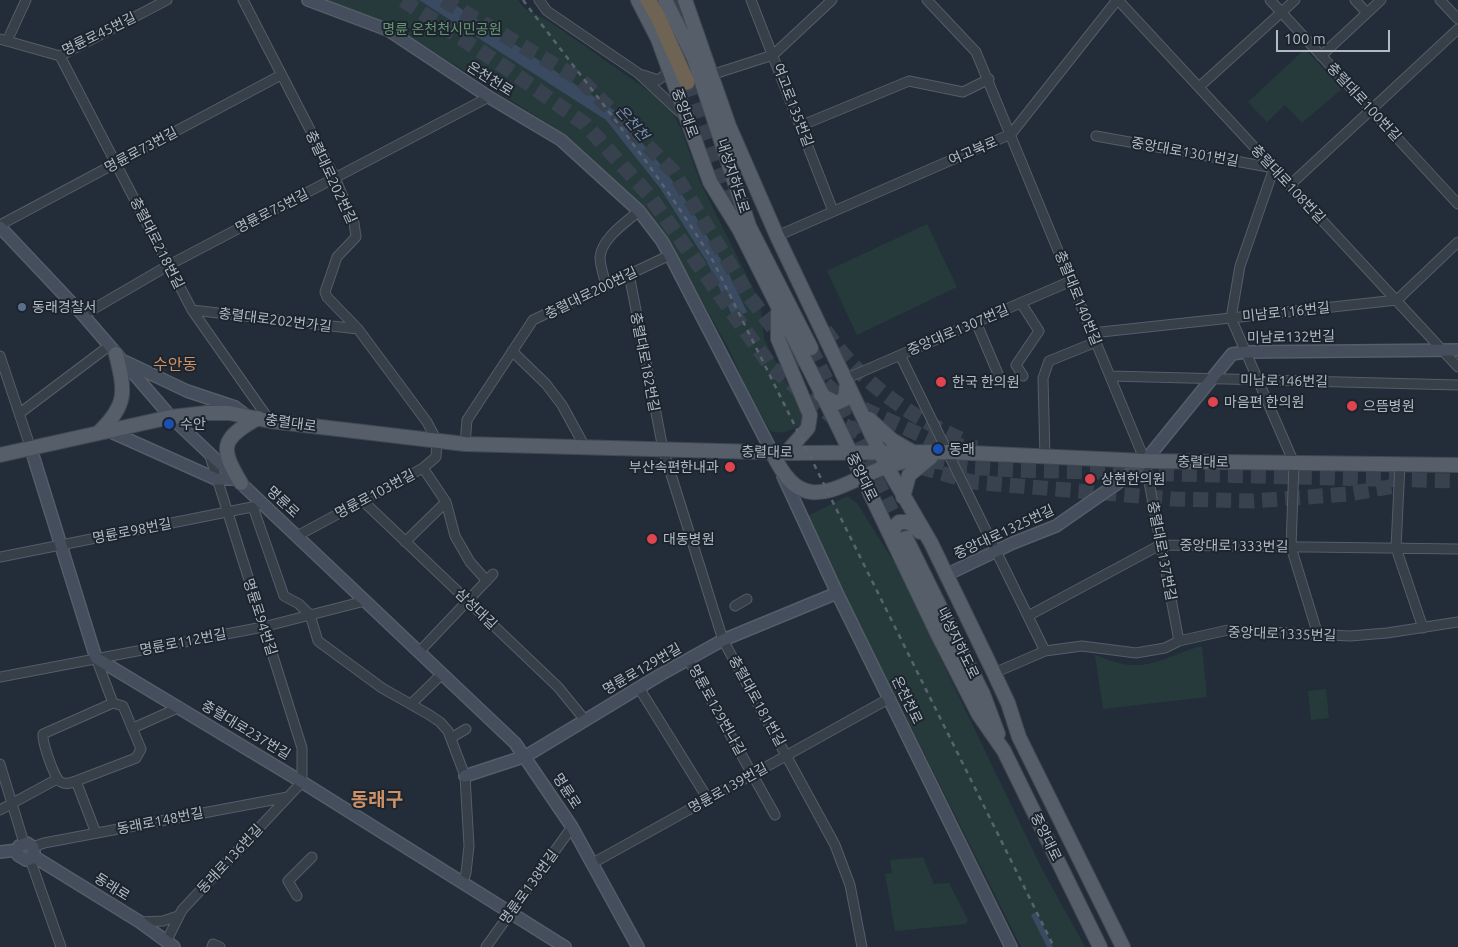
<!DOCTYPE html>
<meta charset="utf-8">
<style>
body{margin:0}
#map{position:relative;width:1458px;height:947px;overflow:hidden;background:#232d39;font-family:Ubuntu,sans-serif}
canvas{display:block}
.scale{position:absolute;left:1276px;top:30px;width:114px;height:22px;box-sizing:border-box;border:2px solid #b2bac5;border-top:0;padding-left:6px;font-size:15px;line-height:18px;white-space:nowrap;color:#b2bac5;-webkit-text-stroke:4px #1c242e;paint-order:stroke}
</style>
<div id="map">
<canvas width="1458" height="947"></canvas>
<div class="scale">100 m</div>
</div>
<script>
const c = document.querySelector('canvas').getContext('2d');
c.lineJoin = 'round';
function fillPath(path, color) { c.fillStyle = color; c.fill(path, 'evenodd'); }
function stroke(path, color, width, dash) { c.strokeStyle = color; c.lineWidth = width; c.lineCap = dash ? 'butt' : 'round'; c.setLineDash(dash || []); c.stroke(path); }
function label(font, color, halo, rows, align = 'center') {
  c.font = font + ' Ubuntu,"Noto Sans KR",sans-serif'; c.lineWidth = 4; c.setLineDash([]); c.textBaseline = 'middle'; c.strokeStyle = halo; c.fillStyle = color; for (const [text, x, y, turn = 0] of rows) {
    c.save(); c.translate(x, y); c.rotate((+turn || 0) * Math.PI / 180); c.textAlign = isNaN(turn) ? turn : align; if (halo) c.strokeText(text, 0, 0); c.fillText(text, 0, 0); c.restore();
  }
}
fillPath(new Path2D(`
 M320 0H518L524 8 550 22 669 105 681 129 700 182 760 302 764 339 804 416 802 424C792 430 782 435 770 431L743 382 731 353 667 238 635 200 590 157 547 123 395 27Z
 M1305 49 1342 89 1302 123 1285 105 1267 122 1248 102Z
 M927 224 957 287 857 335 827 271Z
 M847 496 857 503 895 564 1042 869 1085 947H1021L806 517Z
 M1202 646 1207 697 1103 709 1095 655C1107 659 1120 665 1133 665 1155 667 1180 651 1202 646Z
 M1326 689 1329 718 1311 720 1308 691Z
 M923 857 934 884 949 883 968 920 966 924 895 931 885 874 892 873 890 860Z`), '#263a3b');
fillPath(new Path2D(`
 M419 0H448L614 110 662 166 687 202 727 270 747 312 734 319 707 262 660 188 606 120Z
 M1036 912 1053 947H1047L1031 915Z`), '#394a61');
stroke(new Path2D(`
 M811 348 906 538`), '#38424e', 14, [14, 7]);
stroke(new Path2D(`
 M403 0 508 69 585 124 648 194 772 368 840 423 894 450 934 461 967 467 1015 470 1458 481
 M443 0 581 80 673 171 749 296 792 353 842 399 927 438 949 444 977 448
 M673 0 686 31
 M687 82 726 197 733 210
 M825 330C860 382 907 415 963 440
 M920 467 972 482 1174 499 1253 501 1348 494 1395 486`), '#38424e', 15, [15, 8]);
const street = new Path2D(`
 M243 0 335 178 354 223 356 237 337 257 325 292 327 297 358 329 427 422 437 441 436 457 423 468 297 536
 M539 0 547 11 638 73 683 115
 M751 0 833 211
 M927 0 976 52 1145 461 1179 641
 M1118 0 1458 367
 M1270 0 1458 204
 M1355 0 1367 13
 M1440 0 1458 19
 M0 39 60 56 167 0
 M7 41 26 0
 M60 56 192 310 270 421
 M1321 56 1381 0
 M643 75 658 80 665 75 668 67
 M711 75 773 55 832 0
 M1199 87 1295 0
 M800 126 909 81 963 92 989 79
 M1096 136 1274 168 1240 266 1231 318 1294 463 1291 547 1318 635
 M1290 185 1458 29
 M0 225 281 75
 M777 236 1011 134 1117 0
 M629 274 663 449 723 640 835 845 850 885 862 947
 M606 285C604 277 600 266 600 257 602 238 625 223 639 211
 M1021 303 1039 331 1016 365 1023 376
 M192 310 358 329
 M83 315 169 265 489 97
 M976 322 1001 381
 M1092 333 1397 300 1458 242
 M512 351 546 384 562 405 585 447
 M900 355 1045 651
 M0 356 31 449
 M1110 376 1458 385
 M845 379 1071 281
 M20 413 109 346
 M465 444 467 420 533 320 670 255
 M1045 457 1043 378 1049 361 1096 342
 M1400 464 1396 548 1423 628
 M423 468 446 502 455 536 470 562 487 581
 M363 501 558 687 585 720
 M253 507 284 596 299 604 310 615 318 641 382 688 428 714 440 722 448 731 465 776 469 846 466 873 463 881
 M405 542 446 502
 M0 557 257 506
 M735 606 747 599
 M1028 616 1160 545 1458 549
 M419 652 493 574
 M96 658 113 703
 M688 659 775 815
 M994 673 1045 651 1082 646 1136 653 1165 648 1179 641 1228 630 1350 636 1387 633 1458 622
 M0 677 263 627 365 601
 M639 688 708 799
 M113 703 123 706 141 749 136 758 76 781C71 783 66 785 61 782 54 779 42 741 43 734Z
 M411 704 442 674
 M133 728 180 707
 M451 738 466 729
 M0 764 24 843
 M76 781 96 833
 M0 810 57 779
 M33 847 44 843 288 797
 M30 859 61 947
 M593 863 890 698
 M297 896 288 881 312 857
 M140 922 163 921 178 916
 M166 942 182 910 302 782V748L209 453
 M212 947 213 944 220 947
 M486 947 572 827`);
const secondary = new Path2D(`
 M308 0 388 30 489 97 561 140 639 211 662 241 672 259 772 452
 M0 227 83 315 171 417 515 743 572 827 638 947
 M126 362 187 391 235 407 247 416
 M109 431 216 479H237
 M31 449 96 658 302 782 565 947
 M783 476 837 593 1011 947
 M946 575 1013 543 1056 526 1125 478 1145 461 1232 354 1246 352 1458 350
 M465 776 526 756 660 675 723 640 837 593
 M0 852 17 850 19 846 27 843 33 847 34 852 30 859 26 860 18 855 17 850
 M33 856 140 922 174 947`);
const primary = new Path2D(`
 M638 0 658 39 710 182 739 229 834 418 938 635 979 715 1004 751 1100 947
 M665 0 694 58 749 226 811 348
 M685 0 729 126 777 236 887 467 931 543 994 673 1008 703 1019 737 1123 947
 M778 312V339L810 415 808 428 786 453
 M821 395 836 403 845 399 847 382
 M869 419 892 440 911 451
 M98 433C128 405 125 391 116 354
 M772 452C797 506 821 497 866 475 883 467 900 462 918 458
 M0 455 171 417 206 413H229L270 421 465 444 795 453 948 452 1145 461 1458 465
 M241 483C220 448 220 439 258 418
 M903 497 909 475 931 457
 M906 538 983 694 998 734
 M895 543 893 529 899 522H909L920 532`);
const highway = new Path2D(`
 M648 0 658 17 687 82`);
stroke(street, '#555d67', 11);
stroke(secondary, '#555d67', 14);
stroke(primary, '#404852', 16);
stroke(highway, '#424a54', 18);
stroke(street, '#373f49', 9);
stroke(secondary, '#454e5c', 11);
stroke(primary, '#555e69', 14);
stroke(highway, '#6f6454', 15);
stroke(new Path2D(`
 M523 0C588 86 657 169 713 261L1054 947`), '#596370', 2.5, [5, 5]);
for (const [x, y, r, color] of [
 [22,307,5,"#5c6f8a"],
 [941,382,6,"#e0444e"],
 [1213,402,6,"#e0444e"],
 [1352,406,6,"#e0444e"],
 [169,424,6,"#1a4fb4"],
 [938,449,6,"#1a4fb4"],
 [730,467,6,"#e0444e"],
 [1090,479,6,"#e0444e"],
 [652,539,6,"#e0444e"]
]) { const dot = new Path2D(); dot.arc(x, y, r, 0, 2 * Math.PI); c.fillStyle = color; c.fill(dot); stroke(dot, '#1c242e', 2); }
label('14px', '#6a9573', '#1c242e', [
 ["명륜 온천천시민공원",442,29]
]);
label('14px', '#b2bac5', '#1c242e', [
 ["명륜로45번길",99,34,-26],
 ["온천천로",490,79,32],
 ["충렬대로100번길",1364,102,47],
 ["여고로135번길",793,105,69],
 ["중앙대로",685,113,70],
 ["명륜로73번길",141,150,-28],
 ["여고북로",973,151,-23],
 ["중앙대로1301번길",1185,152,10],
 ["내성지하도로",733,176,72],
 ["충렬대로202번길",331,177,65],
 ["충렬대로108번길",1288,184,47],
 ["명륜로75번길",272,211,-27],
 ["충렬대로218번길",157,243,63],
 ["충렬대로200번길",591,293,-26],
 ["충렬대로140번길",1078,298,68],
 ["미남로116번길",1286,312,-6],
 ["충렬대로202번가길",275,320,7],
 ["중앙대로1307번길",958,330,-23],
 ["미남로132번길",1291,337,-1],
 ["충렬대로182번길",645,362,79],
 ["미남로146번길",1284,381,1],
 ["충렬대로",291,423,8],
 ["충렬대로",767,452,1],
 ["충렬대로",1203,462,1],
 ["중앙대로",862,477,64],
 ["명륜로103번길",375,494,-28],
 ["명륜로",283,502,43],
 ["명륜로98번길",132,531,-11],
 ["중앙대로1325번길",1004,532,-25],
 ["중앙대로1333번길",1234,546,1],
 ["충렬대로137번길",1162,551,79],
 ["삼성대길",476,609,44],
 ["명륜로94번길",260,617,72],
 ["중앙대로1335번길",1282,634,2],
 ["명륜로112번길",183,642,-11],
 ["내성지하도로",958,643,64],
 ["명륜로129번길",642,669,-30],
 ["온천천로",907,700,64],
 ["충렬대로181번길",757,701,61],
 ["명륜로129번나길",717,710,61],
 ["충렬대로237번길",246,730,31],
 ["명륜로139번길",728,788,-29],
 ["명륜로",567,791,57],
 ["동래로148번길",160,821,-11],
 ["중앙대로",1046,837,64],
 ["동래로136번길",230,859,-47],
 ["동래로",112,887,32],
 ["명륜로138번길",529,887,-54]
]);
label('14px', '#b2bac5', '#1c242e', [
 ["동래경찰서",32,307],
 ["한국 한의원",952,382],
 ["마음편 한의원",1224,402],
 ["으뜸병원",1363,406],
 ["수안",180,424],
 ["동래",949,449],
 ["부산속편한내과",719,467,"right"],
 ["상현한의원",1101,479],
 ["대동병원",663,539]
], 'left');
label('italic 15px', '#7c90ab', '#1c242e', [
 ["온천천",632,123,49]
]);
label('16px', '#cd9165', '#1c242e', [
 ["수안동",175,365]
]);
label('bold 19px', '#cd9165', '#1c242e', [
 ["동래구",377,800]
]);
</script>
